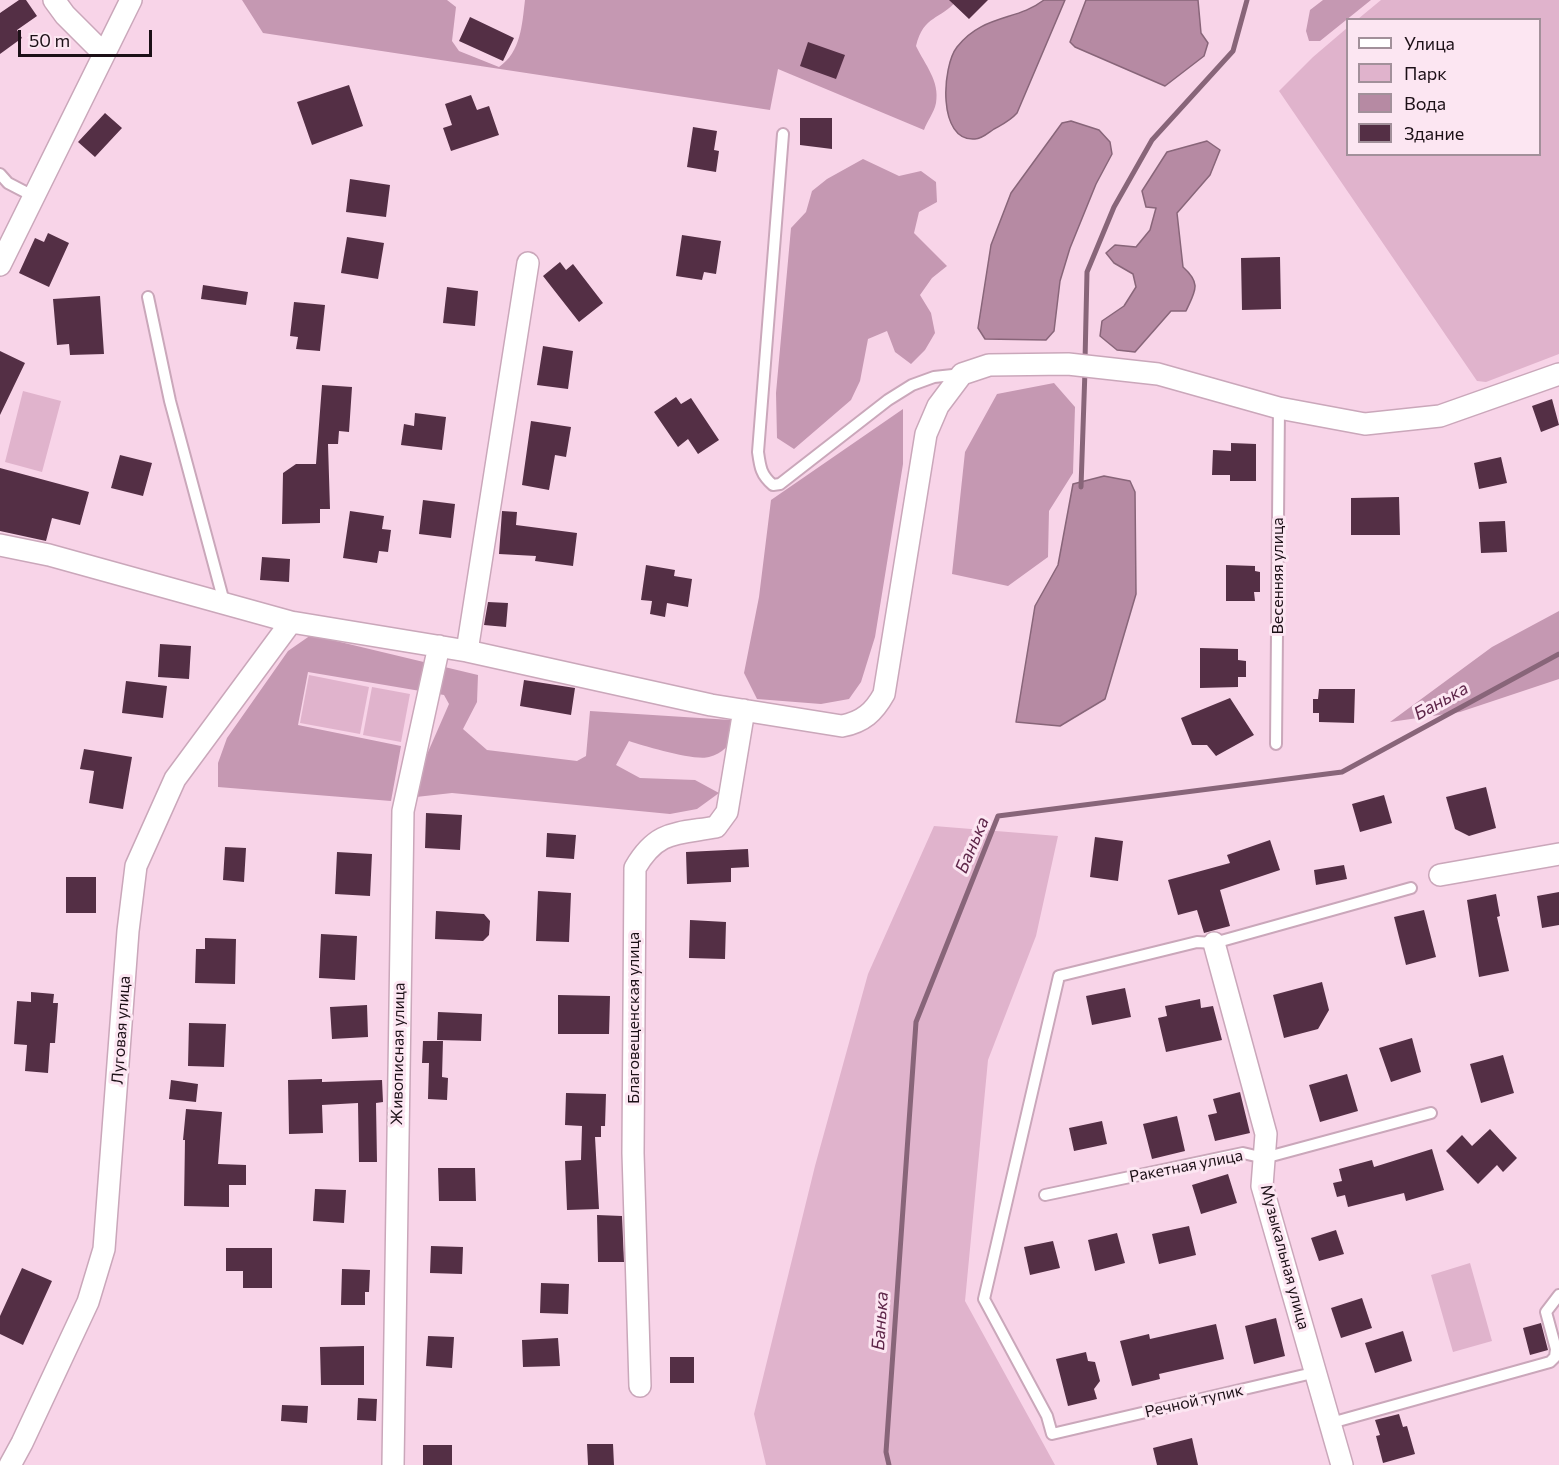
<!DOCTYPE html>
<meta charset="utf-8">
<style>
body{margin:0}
#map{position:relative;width:1559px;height:1465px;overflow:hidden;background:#f8d4e8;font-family:Commissioner,sans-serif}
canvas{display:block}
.legend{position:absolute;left:1346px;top:18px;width:195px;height:138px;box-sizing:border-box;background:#fce6f2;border:2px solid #a2909a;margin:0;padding:8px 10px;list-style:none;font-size:18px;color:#1c1017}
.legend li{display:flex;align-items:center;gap:12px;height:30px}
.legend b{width:30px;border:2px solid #a2909a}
.scale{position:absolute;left:18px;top:30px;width:134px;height:27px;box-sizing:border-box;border:3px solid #1c1017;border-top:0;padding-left:8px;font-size:18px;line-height:21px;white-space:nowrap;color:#1c1017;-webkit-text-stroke:4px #fce6f2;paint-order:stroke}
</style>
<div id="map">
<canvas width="1559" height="1465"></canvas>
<ul class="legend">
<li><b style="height:8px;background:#fff"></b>Улица</li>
<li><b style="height:16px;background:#e0b3cc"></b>Парк</li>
<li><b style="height:16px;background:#b68aa3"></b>Вода</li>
<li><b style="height:16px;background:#542f45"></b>Здание</li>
</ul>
<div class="scale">50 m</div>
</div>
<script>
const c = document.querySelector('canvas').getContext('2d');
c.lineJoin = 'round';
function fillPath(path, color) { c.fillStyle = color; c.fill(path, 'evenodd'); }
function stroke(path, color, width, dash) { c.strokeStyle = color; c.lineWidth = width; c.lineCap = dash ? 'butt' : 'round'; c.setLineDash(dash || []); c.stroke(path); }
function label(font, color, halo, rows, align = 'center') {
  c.font = font + ' Commissioner,sans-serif'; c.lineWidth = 6; c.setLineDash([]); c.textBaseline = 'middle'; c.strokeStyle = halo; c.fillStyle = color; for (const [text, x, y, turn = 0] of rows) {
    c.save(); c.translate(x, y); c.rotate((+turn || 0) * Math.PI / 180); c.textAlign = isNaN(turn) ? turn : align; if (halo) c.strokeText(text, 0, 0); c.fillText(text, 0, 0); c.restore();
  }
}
fillPath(new Path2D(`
 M1381 0H1559V354L1486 382 1477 381 1279 91 1313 57 1347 28 1348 154H1540V20L1358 19Z
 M23 391 61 401 42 472 5 462Z
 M309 675 369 687 360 734 300 723Z
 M372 687 410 694 401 742 363 735Z
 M934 826 1058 836 1036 936 988 1060 965 1301 1055 1465H766L754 1414 815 1166 868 974Z
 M1470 1263 1492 1341 1453 1352 1431 1275Z`), '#e0b3cc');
fillPath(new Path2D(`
 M242 0H447L456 7 452 41 459 51 499 67C521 52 522 25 525 0H957C940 21 924 14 916 46 925 65 940 81 936 103 934 113 927 121 924 130L778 69 770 110 263 33Z
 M1323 0H1371L1320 41H1309L1306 31 1310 10Z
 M863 159 899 176 921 171 936 182 937 202 919 212 914 233 947 266 932 278 920 295 931 313 935 333 925 350 911 364 895 352 887 331 868 339 860 381 851 400 794 449 777 438 776 393 791 228 806 212 812 191 827 179Z
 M1054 383 1075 407 1073 473 1049 511 1048 557 1008 586 952 574 965 452 997 394Z
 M903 409V464L875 637 861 682 849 699 821 704 757 699 744 673 759 597 771 500Z
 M1559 611V679L1460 712 1390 722 1492 647Z
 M311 635 478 675 477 702 463 729 487 750 577 761 586 756 590 711 731 720 736 732C731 744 722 754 709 757 694 761 644 746 629 741L616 765 640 778 695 780 719 793 697 809 670 814 452 793 416 797 421 768 449 704 444 695 308 672 298 725 401 746 391 801 218 787V763L227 738 288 651Z`), '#c598b2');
const water = new Path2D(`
 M1044 0H1065L1017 113C1010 121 1003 124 994 129 988 133 982 139 975 139 937 142 942 66 957 47 983 14 1017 21 1044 0Z
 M1086 0H1198L1201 33 1208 43 1204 56 1165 86 1075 47 1070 42Z
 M1071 121 1099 130 1110 142 1112 154 1096 184 1070 248 1060 281 1054 331 1046 340 985 339 978 328 991 245 1011 193 1062 123Z
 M1207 141 1220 150 1210 175 1177 213 1183 267C1202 284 1195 291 1186 311H1171L1135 352 1117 350 1100 336 1102 321 1124 306 1136 287 1133 274 1114 263 1106 253 1115 245 1136 247 1150 230 1156 208 1146 207 1142 191 1167 152Z
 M1104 476 1130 481 1135 492 1136 594 1105 699 1060 726 1016 722 1035 606 1058 565 1073 484Z`);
fillPath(water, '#b68aa3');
stroke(water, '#886579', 1.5);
stroke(new Path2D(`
 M1085 361 1087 272 1114 207 1152 140 1233 51 1247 0
 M1081 487 1085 370
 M889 1465 886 1452 916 1022 998 816 1342 772 1559 654`), '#886579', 5);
fillPath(new Path2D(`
 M19 0H26L37 16 17 30 22 38 0 54V13Z
 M949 0H988L969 19Z
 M470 17 514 38 503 61 459 41Z
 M808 42 845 55 836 79 800 66Z
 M349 85 363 126 312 145 297 102Z
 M471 95 477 110 489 106 499 135 451 151 443 128 452 125 445 104Z
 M105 113 122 128 95 157 78 142Z
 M800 118H832V149L800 145Z
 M693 127 717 131 714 150 719 151 716 172 687 167Z
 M350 179 390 185 386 217 346 212Z
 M48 233 69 243 49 287 19 273 35 238 44 242Z
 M682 235 721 241 716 274 704 272 702 280 676 276Z
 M347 237 384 243 378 279 341 273Z
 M1280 257 1281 309 1242 310 1241 258Z
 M560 262 566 270 573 264 603 303 579 322 543 276Z
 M203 285 248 292 246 305 201 299Z
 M447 287 478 291 475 326 443 323Z
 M100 296 104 354 70 355 69 344 57 345 53 299Z
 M294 302 325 305 320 351 296 349 298 337 290 336Z
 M543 346 573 351 568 389 537 385Z
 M0 351 25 363 0 415Z
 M322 385 352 387 349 432 339 431 338 444H328L330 509H320V523L282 524 283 473 296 464H316Z
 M676 397 681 404 691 398 719 440 698 454 688 439 678 447 654 412Z
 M1552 399 1559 425 1541 432 1532 406Z
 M415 413 446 417 442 450 401 445 404 424 414 426Z
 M531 421 571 427 566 457 555 455 549 490 522 485Z
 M1231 443 1256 444V481H1230V475H1212L1213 450 1231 451Z
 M120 455 152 463 143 496 111 488Z
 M1501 457 1507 483 1479 489 1474 463Z
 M0 468 89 492 80 525 52 518 46 541 0 531Z
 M1399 497 1400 535H1351V498Z
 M423 500 455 504 451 538 419 534Z
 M350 511 384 516 382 529 391 530 388 552 379 551 377 563 343 558Z
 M502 511 517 512 516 525 577 533 573 566 535 561 536 556 499 554Z
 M1505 521 1507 552 1481 553 1479 522Z
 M262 557 290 559 289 582 260 580Z
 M646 565 675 570 674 576 692 579 688 607 667 603 665 617 650 614 652 601 641 600Z
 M1226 565 1255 566V571L1260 572V592H1254L1255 601H1226Z
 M488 602 508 603 506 627 484 625Z
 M160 644 191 646 189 679 158 677Z
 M1200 648 1238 649V660L1246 661V677H1238V687L1200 688Z
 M524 680 575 688 571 715 520 706Z
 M126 681 167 686 163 718 122 713Z
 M1319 689H1355L1354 723 1319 722V713H1313V699H1318Z
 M1230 698 1254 735 1216 756 1207 745H1192L1181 718Z
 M84 749 132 757 123 809 89 803 94 771 80 769Z
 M1486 787 1496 828 1469 836 1455 829 1446 797Z
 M1384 795 1392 823 1360 832 1352 804Z
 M426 813 462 815 460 850 425 848Z
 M547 833 576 835 574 859 546 857Z
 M1095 837 1123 841 1118 881 1090 877Z
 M1270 840 1280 870 1220 890 1230 926 1204 933 1197 910 1178 915 1168 880 1230 863 1227 855Z
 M225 847 246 848 244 882 223 880Z
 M748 849 749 867 731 868V882L687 884 686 852Z
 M337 852 372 854 370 896 335 894Z
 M1344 865 1347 879 1316 885 1314 870Z
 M66 877H96V913H66Z
 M538 891 571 893 569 942 536 941Z
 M1559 892V925L1542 928 1537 896Z
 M1496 894 1500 916 1497 917 1509 971 1479 977 1467 900Z
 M1424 910 1436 957 1406 965 1394 917Z
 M436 911 484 914 490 921 489 935 483 941 435 939Z
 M690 920 726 922 725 959 689 958Z
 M321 934 357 936 355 980 319 978Z
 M205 938 236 939 235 984 195 983 196 949H205Z
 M1322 982 1329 1010 1318 1029 1284 1038 1273 995Z
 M1125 988 1131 1017 1092 1025 1086 996Z
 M31 992 54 994 53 1003H58L55 1043H50L48 1073 25 1071 27 1045 14 1044 17 1001 31 1002Z
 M558 995 610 996 609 1034H558Z
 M1200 999 1201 1008 1213 1006 1222 1040 1166 1052 1158 1018 1167 1016 1165 1006Z
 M367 1005 368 1037 332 1039 330 1007Z
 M438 1012 482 1014 481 1041 437 1040Z
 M189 1023 226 1024 224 1067 188 1066Z
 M1412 1038 1421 1072 1391 1082 1379 1048Z
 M423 1041H443L442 1077 448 1078 447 1100 428 1099 429 1063H422Z
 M1503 1055 1514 1093 1481 1103 1470 1064Z
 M1347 1074 1358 1111 1320 1122 1309 1085Z
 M322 1079V1082L382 1080 383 1102 376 1103 377 1162H359L358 1103 322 1105 323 1133 289 1134 288 1080Z
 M171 1080 198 1084 196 1102 169 1099Z
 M1240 1092 1250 1133 1215 1141 1208 1115 1217 1113 1213 1099Z
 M566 1093 606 1094 605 1126H601V1137H595L599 1209 567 1210 565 1161 581 1160 582 1126 565 1125Z
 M186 1109 222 1112 218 1164 246 1165V1185H229V1207L184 1206 185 1140H183Z
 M1177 1116 1185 1151 1152 1159 1143 1124Z
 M1102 1121 1107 1144 1074 1151 1069 1128Z
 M1490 1129 1517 1158 1503 1172 1497 1165 1478 1184 1446 1151 1462 1135 1472 1146Z
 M1432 1149 1444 1190 1406 1201 1404 1193 1348 1207 1345 1195 1337 1197 1333 1183 1342 1181 1339 1169 1372 1160 1374 1167Z
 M438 1168H475L476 1201H439Z
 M1228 1174 1237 1203 1201 1214 1192 1185Z
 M315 1189 346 1190 344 1223 313 1221Z
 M597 1215 622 1216 624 1262H598Z
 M1189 1226 1196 1255 1159 1264 1152 1234Z
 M1336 1230 1344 1254 1319 1261 1311 1238Z
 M1117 1233 1125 1263 1095 1271 1088 1240Z
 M1053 1241 1060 1268 1030 1275 1024 1247Z
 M431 1246 463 1247 462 1274 430 1273Z
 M226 1248H272V1288H243V1271H226Z
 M22 1268 52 1281 23 1345 0 1334V1316Z
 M342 1269 370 1270 369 1292H365V1305H341Z
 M541 1283 569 1284 568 1314 540 1313Z
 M1362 1298 1372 1328 1341 1338 1331 1308Z
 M1276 1318 1285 1356 1254 1364 1245 1326Z
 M1541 1323 1548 1350 1530 1355 1523 1328Z
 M1216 1324 1224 1359 1159 1374 1160 1379 1132 1386 1120 1341 1149 1334 1150 1339Z
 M1403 1331 1412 1361 1375 1373 1365 1343Z
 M428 1336 454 1337 452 1368 426 1366Z
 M558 1338 560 1366 523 1367 522 1340Z
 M364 1346V1385H321L320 1347Z
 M1086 1352 1088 1361 1095 1362 1100 1381 1094 1389 1097 1399 1068 1406 1056 1359Z
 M670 1357H694V1383H670Z
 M358 1398 377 1399 376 1421 357 1420Z
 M282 1405 308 1406 307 1423 281 1421Z
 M1399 1414 1403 1427 1407 1426 1415 1454 1383 1463 1376 1436 1380 1435 1375 1420Z
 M1192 1438 1198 1465H1157L1153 1448Z
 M587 1444H613L614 1465H588Z
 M423 1445H452V1465H423Z`), '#542f45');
const service = new Path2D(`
 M783 134 758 452C760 467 761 475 773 485L780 484 888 400 912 385 934 377 962 374
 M0 174 8 183 33 196
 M148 297 170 401 224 602
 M1276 744 1279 408
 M1045 1195 1243 1153 1264 1158 1431 1113
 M1317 1372 1052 1434 1047 1416 984 1299 1059 976 1197 942 1214 943 1411 888
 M1331 1423 1550 1362 1555 1357 1556 1349 1546 1312 1559 1295`);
const minor = new Path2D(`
 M54 0 65 15 103 53
 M0 265 131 0
 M0 545 49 555 291 622 467 651 711 705 842 726C863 722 874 712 884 694L926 434 938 406 962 374 989 365 1068 364 1158 374 1279 408 1365 424 1440 416 1559 374
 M467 651 528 263
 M1440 875 1559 854
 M1214 943 1266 1134 1262 1186 1342 1465
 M640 1386 633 1153 635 868C657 830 676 834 716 827L727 812 744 710
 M10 1465 22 1443 88 1302 104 1249 128 931 136 866 175 779 291 622
 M393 1465 403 811 439 646`);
stroke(service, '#caa7ba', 14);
stroke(minor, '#caa7ba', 24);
stroke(service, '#fff', 10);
stroke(minor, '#fff', 21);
label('16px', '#1c1017', '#fce6f2', [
 ["Весенняя улица",1278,576,-90],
 ["Благовещенская улица",634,1018,-90],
 ["Луговая улица",121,1030,-86],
 ["Живописная улица",398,1054,-89],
 ["Ракетная улица",1186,1166,-11],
 ["Музыкальная улица",1285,1257,75],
 ["Речной тупик",1194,1401,-13]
]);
label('italic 18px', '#5f274a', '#fce6f2', [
 ["Банька",1441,701,-29],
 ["Банька",972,845,-67],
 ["Банька",880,1321,-86]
]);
</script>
